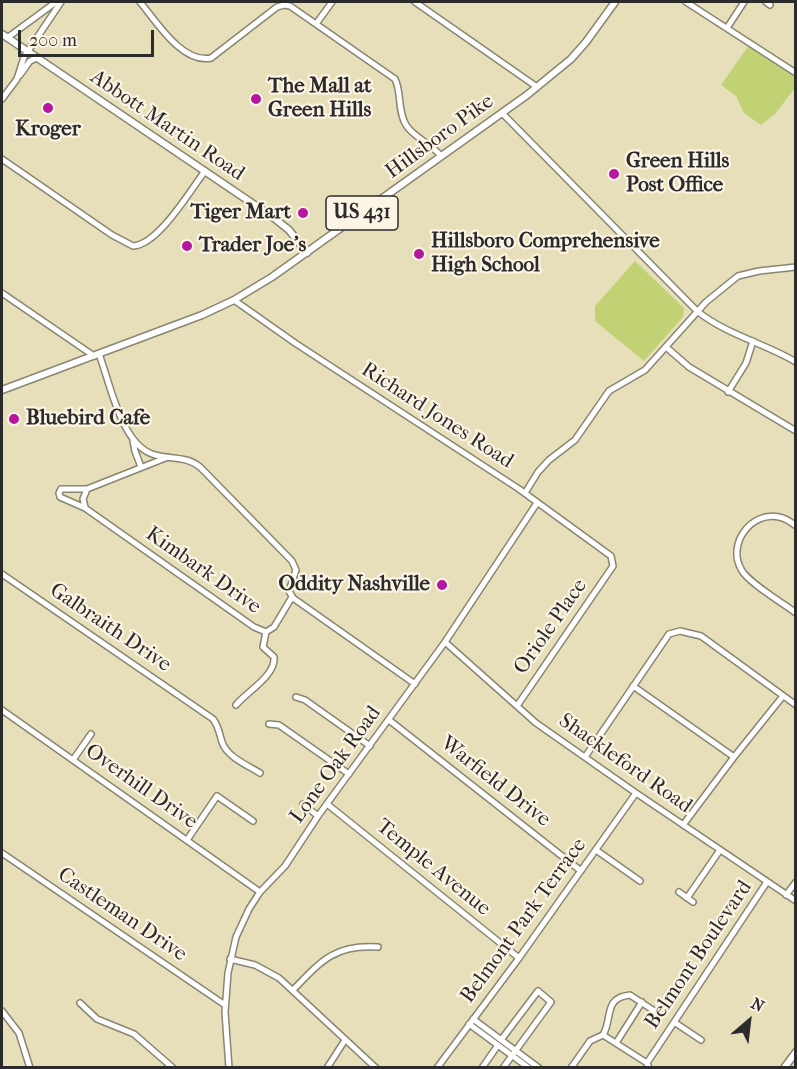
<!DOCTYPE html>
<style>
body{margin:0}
#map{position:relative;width:797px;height:1069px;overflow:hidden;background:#e7dfb9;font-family:"IM FELL French Canon",serif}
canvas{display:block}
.frame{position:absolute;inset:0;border:3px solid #2b2b2b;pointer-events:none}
.north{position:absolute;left:719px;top:991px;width:60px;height:60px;-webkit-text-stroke:4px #fcf5e5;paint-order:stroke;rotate:28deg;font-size:16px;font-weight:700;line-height:24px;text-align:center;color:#2b2b2b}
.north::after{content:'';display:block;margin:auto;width:21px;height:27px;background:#2b2b2b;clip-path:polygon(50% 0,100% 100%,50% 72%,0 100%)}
.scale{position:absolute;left:18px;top:30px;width:136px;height:27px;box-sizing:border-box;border:3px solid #2b2b2b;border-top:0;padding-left:8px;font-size:18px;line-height:21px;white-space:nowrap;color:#2b2b2b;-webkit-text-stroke:4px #fcf5e5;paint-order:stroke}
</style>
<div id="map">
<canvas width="797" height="1069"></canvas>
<div class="frame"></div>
<div class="north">N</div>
<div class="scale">200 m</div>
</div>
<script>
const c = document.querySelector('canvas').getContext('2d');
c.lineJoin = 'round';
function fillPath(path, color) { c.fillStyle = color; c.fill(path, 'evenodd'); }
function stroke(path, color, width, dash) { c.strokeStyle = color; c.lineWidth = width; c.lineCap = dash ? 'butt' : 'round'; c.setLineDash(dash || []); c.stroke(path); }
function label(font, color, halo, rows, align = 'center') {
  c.font = font + ' "IM FELL French Canon",serif'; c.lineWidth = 4.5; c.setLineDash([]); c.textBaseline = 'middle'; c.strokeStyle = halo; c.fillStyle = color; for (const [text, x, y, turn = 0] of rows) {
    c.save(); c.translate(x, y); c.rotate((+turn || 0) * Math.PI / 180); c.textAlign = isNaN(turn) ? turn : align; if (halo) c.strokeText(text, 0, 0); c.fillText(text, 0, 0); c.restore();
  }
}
fillPath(new Path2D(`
 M749 45 795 76V88L775 114 761 125 744 113 736 96 721 85Z
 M635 261 684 308 683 317 644 361 595 321V306Z`), '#c1d275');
const minor = new Path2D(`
 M140 2C156 21 182 64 211 58L277 7 284 5 290 6 395 79C402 93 397 110 406 125 414 138 431 143 441 156
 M415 2 537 87
 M686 2 796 73
 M766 2 770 5
 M316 24 332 2
 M727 28 744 2
 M7 38 56 2
 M20 75 30 61 37 58
 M2 99 17 79 24 57 61 2
 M502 113 697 311C727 335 764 343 796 362
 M2 159 112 235 133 246C158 245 190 191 205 171
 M2 293 94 356
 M234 300 295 343 519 489 611 556 613 566 517 706
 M666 347 689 367 796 431
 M99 354C110 383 121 443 152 454 169 460 185 455 200 467L292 561 296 570 289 591 293 598 415 684
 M728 392 746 363 753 341
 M133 441 135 451 141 467
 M168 457 87 489H61L59 493 60 497 85 508 254 627 266 632
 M525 493 538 472 549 460 575 440 609 391 645 370 706 302 738 276 759 271 796 267
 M85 507 83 499 87 489
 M796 526C791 522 785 518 779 517 751 511 727 544 741 569 747 582 783 603 796 613
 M2 574 213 719C219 727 219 733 222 742 227 757 247 765 260 773
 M266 632 274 627 292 597
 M445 642 536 723 636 793 796 901
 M633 686 734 757
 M296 697 305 700 370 746
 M236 705C246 692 276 676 274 657L263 647 266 632
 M2 710 260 892
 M389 720 581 871
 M269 724 279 725 349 774
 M585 757 669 634 680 631 701 636 796 705
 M73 760 91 734
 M303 804 318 816
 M327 804 519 958
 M683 825 734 757 783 696
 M187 840 217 796 253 821
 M596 850 640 881
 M2 853 225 1005
 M679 892 693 902
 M786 895 796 882
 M687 898 720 850
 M230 959 255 965 279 978 376 1068
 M293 990C321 961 335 944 378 947
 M80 1003 97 1019 134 1034 173 1068
 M2 1011 19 1033 30 1068
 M473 1019 539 1068
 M674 1022 701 1040
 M469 1024 529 1068
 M603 1035 647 1063 649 1068
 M501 1040 538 991 551 1002 503 1068
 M616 1043 642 1002
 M647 1063 767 882
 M229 1068 225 1012 228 973 236 937 249 909 260 892 285 866 318 816 445 642 537 503
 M327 1068 345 1040
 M437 1068 519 958 636 793
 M482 1068 498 1045
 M571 1068 590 1041 603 1035C613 1018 603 998 630 995L659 1014`);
const major = new Path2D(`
 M2 34 274 218 289 230 307 253
 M2 390 202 315 234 300 272 277 527 95 571 59 586 42 615 2
 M784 1068 796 1052`);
stroke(minor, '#898572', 8);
stroke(major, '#898572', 9);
stroke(minor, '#fff', 5);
stroke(major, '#fff', 6);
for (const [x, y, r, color] of [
 [256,99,6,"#b5179e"],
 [48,108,6,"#b5179e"],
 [614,174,6,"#b5179e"],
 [303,213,6,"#b5179e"],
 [187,246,6,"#b5179e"],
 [419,254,6,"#b5179e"],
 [14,419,6,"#b5179e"],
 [442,585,6,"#b5179e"]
]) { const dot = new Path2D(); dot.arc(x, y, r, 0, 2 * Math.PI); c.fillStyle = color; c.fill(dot); stroke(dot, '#fcf5e5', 2); }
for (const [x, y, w] of [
 [362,213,72]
]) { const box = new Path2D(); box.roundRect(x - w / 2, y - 17, w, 34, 4.5); c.fillStyle = '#fcf5e5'; c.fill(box); stroke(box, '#2b2b2b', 1.5); }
label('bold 20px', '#2b2b2b', null, [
 ["US 431",362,213]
]);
label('bold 21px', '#2b2b2b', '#fcf5e5', [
 ["The Mall at",268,87],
 ["Green Hills",268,111],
 ["Kroger",48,130,"center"],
 ["Green Hills",626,162],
 ["Post Office",626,186],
 ["Tiger Mart",291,213,"right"],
 ["Hillsboro Comprehensive",431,242],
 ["High School",431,266],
 ["Trader Joe's",199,246],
 ["Bluebird Cafe",26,419],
 ["Oddity Nashville",430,585,"right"]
], 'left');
label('21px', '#2b2b2b', '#fcf5e5', [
 ["Abbott Martin Road",167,126,34],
 ["Hillsboro Pike",440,137,-36],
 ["Richard Jones Road",437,416,33],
 ["Kimbark Drive",203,571,35],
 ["Oriole Place",551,627,-55],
 ["Galbraith Drive",110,628,34],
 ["Shackleford Road",625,764,35],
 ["Lone Oak Road",336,765,-54],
 ["Warfield Drive",495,782,38],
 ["Overhill Drive",141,787,35],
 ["Temple Avenue",433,868,39],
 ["Castleman Drive",122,915,34],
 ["Belmont Park Terrace",524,921,-54],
 ["Belmont Boulevard",699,955,-56]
]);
</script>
